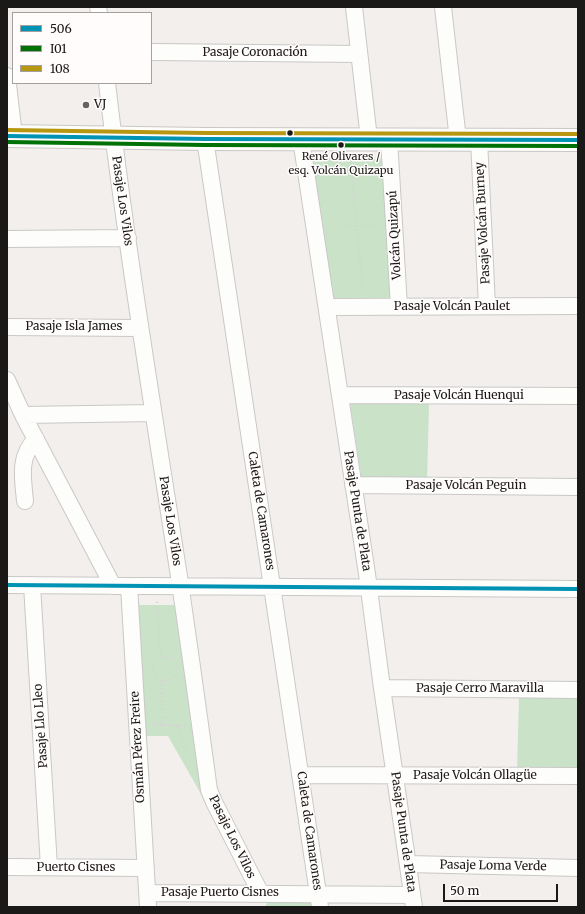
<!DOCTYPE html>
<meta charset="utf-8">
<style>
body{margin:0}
#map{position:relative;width:585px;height:914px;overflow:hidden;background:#f2efed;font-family:Merriweather,serif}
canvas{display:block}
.frame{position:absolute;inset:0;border:8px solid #1a1918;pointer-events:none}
.legend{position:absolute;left:12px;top:12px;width:140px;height:72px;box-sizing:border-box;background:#fffcfb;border:1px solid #a3a1a0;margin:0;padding:5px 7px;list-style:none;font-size:12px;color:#1a1918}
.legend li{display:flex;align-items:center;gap:8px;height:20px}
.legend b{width:20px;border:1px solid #a3a1a0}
.scale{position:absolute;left:443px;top:884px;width:115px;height:18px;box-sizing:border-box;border:2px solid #1a1918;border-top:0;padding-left:5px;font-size:12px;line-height:14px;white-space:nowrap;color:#1a1918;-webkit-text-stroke:3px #fffcfb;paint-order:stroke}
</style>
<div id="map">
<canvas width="585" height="914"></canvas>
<div class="frame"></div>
<ul class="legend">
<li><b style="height:5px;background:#0093b3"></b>506</li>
<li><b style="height:5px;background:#007106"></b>I01</li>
<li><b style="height:5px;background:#b89710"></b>108</li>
</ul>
<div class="scale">50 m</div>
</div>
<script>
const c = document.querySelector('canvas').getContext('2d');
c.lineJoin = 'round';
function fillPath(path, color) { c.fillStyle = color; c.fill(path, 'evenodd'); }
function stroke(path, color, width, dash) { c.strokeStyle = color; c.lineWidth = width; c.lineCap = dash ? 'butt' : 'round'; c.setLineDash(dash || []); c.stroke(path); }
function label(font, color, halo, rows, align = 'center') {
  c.font = font + ' Merriweather,serif'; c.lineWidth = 3; c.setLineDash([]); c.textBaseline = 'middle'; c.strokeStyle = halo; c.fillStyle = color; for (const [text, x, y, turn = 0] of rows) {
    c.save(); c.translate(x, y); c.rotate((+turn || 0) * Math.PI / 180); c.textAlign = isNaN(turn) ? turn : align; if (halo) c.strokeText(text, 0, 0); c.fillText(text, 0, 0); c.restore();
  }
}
fillPath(new Path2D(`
 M306 157 386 159 394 295 389 300H335L328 296Z
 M350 403 429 404 427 481 362 482Z
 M139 605H175L186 670 205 801 168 736H142L140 671Z
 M519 697H578V773H517Z
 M268 901H310L313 903V907H267L266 905Z`), '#c9e2c8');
const street = new Path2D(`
 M98 7 99 13
 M354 7 369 139
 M443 7 458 140
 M151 52 359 54
 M7 76 14 136
 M107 83C126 246 153 408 178 570 189 643 199 717 209 790L214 802 261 894
 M205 139 320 907
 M301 139 367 574 382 688 414 907
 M389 139 399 307
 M479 140 487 306
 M7 239 128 238
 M327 307 578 306
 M7 327 140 328
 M7 380 23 415 113 586
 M340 395 578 396
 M23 415 153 413
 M353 485 578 487
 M25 501C23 478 18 457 36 439
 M7 585 578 589
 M32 585 49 867
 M129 586 148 907
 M382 688 578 690
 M300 775 578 776
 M408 864 578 868
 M7 867 146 868
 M147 893 412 895`);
const secondary = new Path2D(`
 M7 136 205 139 578 140`);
stroke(street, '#cac8c7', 18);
stroke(secondary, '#cac8c7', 24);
stroke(new Path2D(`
 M350 158 363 292
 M329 227 380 225
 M157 602 161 658
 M153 669a12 12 0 1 1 24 0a12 12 0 1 1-24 0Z
 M161 680 163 725
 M152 724 185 726
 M178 726 182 741 187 752`), '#d4d3d3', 2.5, [1, 3]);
stroke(street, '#fdfdfc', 16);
stroke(secondary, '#fdfdfc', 22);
stroke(new Path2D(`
 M7 136 205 139 578 140
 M7 585 578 589`), '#0093b3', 4);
stroke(new Path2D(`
 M7 142 205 145 578 146`), '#007106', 4);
stroke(new Path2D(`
 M7 130 205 133 578 134`), '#b89710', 4);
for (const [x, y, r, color] of [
 [86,105,4,"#666463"],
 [290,133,3.5,"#1a1918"],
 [341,145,3.5,"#1a1918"]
]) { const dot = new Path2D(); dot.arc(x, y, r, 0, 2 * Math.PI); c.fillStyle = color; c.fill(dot); stroke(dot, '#fffcfb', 1.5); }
label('11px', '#1a1918', '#fffcfb', [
 ["René Olivares /",341,157],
 ["esq. Volcán Quizapu",341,171]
]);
label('12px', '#1a1918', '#fffcfb', [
 ["Pasaje Coronación",255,53],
 ["Pasaje Los Vilos",122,201,82],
 ["Pasaje Volcán Burney",483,223,-93],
 ["Volcán Quizapú",395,235,-93],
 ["Pasaje Volcán Paulet",452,307],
 ["Pasaje Isla James",74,327],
 ["Pasaje Volcán Huenqui",459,396],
 ["Pasaje Volcán Peguin",466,486],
 ["Caleta de Camarones",261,511,81],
 ["Pasaje Punta de Plata",357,511,81],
 ["Pasaje Los Vilos",170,521,81],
 ["Pasaje Cerro Maravilla",480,689],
 ["Pasaje Llo Lleo",41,726,-94],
 ["Osmán Pérez Freire",138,747,-93],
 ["Pasaje Volcán Ollagüe",475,776],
 ["Caleta de Camarones",309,831,82],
 ["Pasaje Punta de Plata",403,832,82],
 ["Pasaje Los Vilos",232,837,64],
 ["Pasaje Loma Verde",493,866,1],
 ["Puerto Cisnes",76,868],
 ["Pasaje Puerto Cisnes",220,893]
]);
label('12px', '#1a1918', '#fffcfb', [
 ["VJ",94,105]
], 'left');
</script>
